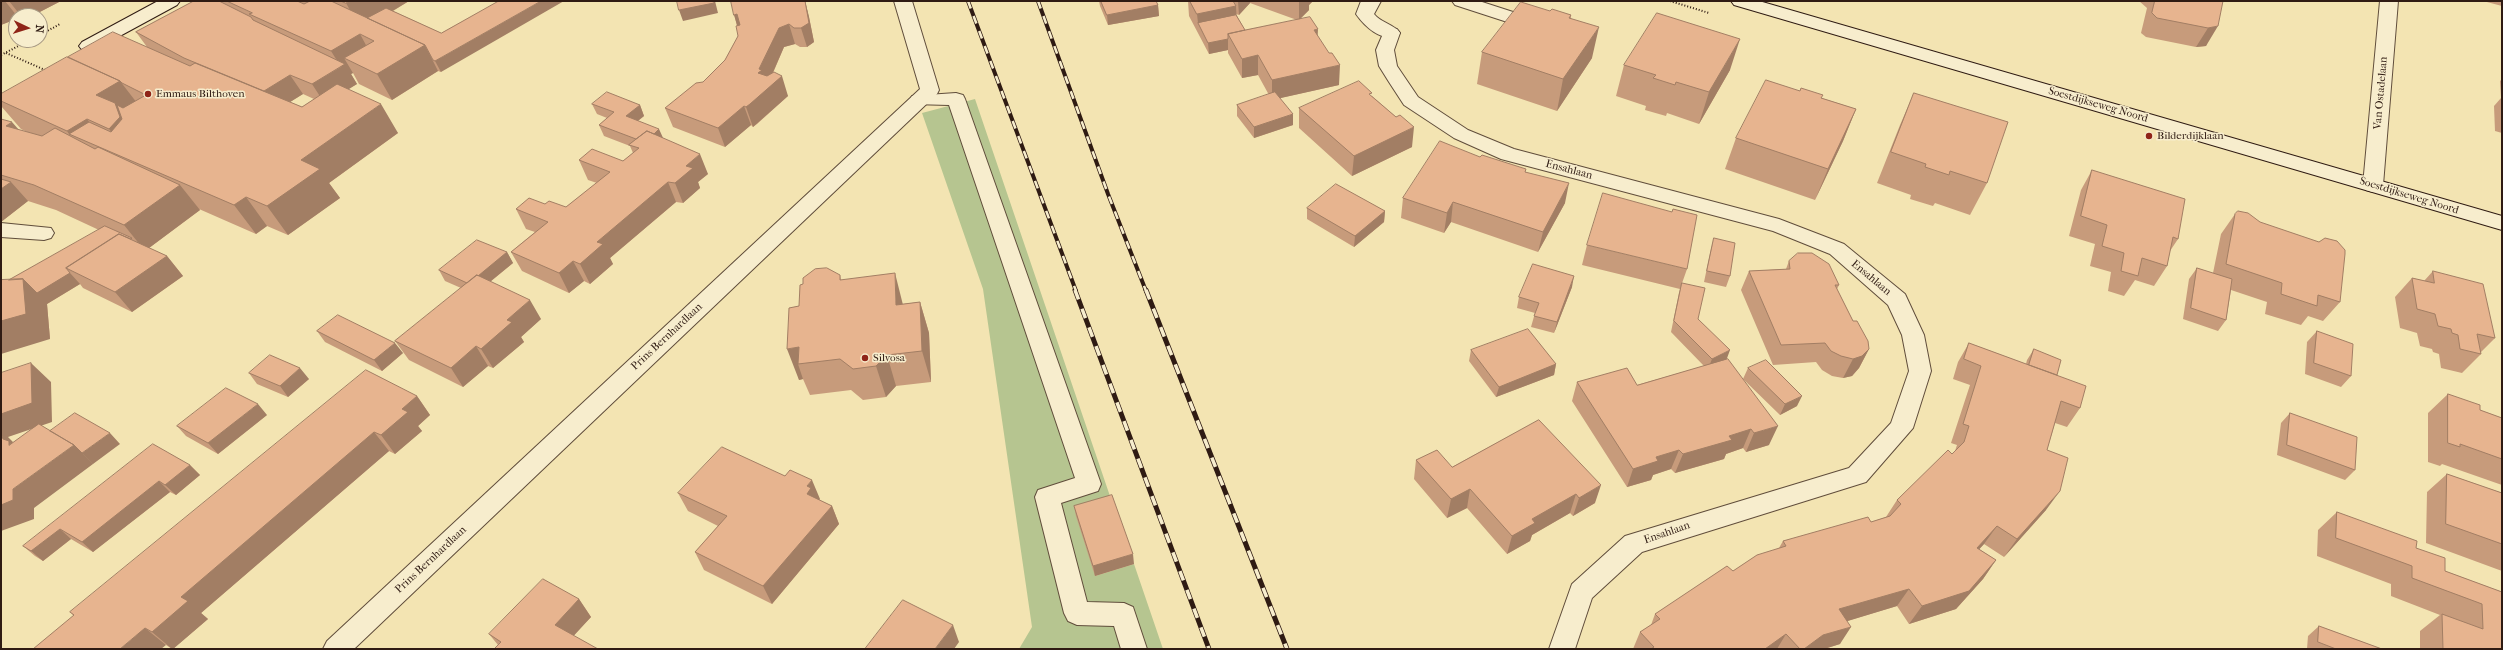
<!DOCTYPE html>
<style>
body{margin:0}
#map{position:relative;width:2503px;height:650px;overflow:hidden;background:#f3e4b2;font-family:"IM FELL French Canon",serif}
canvas{display:block}
.frame{position:absolute;inset:0;border:2px solid #2f1b13;pointer-events:none}
.north{position:absolute;left:8px;top:8px;width:40px;height:40px;box-sizing:border-box;background:#f7edcd;border:1px solid #a79983;border-radius:50%;rotate:94deg;font-size:11px;font-weight:700;line-height:16px;text-align:center;color:#2f1b13}
.north::after{content:'';display:block;margin:auto;width:14px;height:18px;background:#8f2418;clip-path:polygon(50% 0,100% 100%,50% 72%,0 100%)}
</style>
<div id="map">
<canvas width="2503" height="650"></canvas>
<div class="frame"></div>
<div class="north">N</div>
</div>
<script>
const c = document.querySelector('canvas').getContext('2d');
c.lineJoin = 'round';
function fillPath(path, color) { c.fillStyle = color; c.fill(path, 'evenodd'); }
function stroke(path, color, width, dash) { c.strokeStyle = color; c.lineWidth = width; c.lineCap = dash ? 'butt' : 'round'; c.setLineDash(dash || []); c.stroke(path); }
function label(font, color, halo, rows, align = 'center') {
  c.font = font + ' "IM FELL French Canon",serif'; c.lineWidth = 3; c.setLineDash([]); c.textBaseline = 'middle'; c.strokeStyle = halo; c.fillStyle = color; for (const [text, x, y, turn = 0] of rows) {
    c.save(); c.translate(x, y); c.rotate((+turn || 0) * Math.PI / 180); c.textAlign = isNaN(turn) ? turn : align; if (halo) c.strokeText(text, 0, 0); c.fillText(text, 0, 0); c.restore();
  }
}
fillPath(new Path2D(`
 M975 99 1113 505 1095 576 1134 564 1163 649H1019L1032 627 983 289 922 113Z`), '#b6c590');
const lane = new Path2D(`
 M1361 1H1381L1374 14C1381 23 1394 24 1400 33L1397 37C1381 41 1365 27 1356 14Z
 M1452 1H1479L1544 22 1547 26 1544 30H1532L1455 5Z
 M956 93 963 95 965 99 1101 484 1098 491 1061 503 1087 602 1124 603 1133 607 1147 649H1121L1114 626 1077 625 1068 621 1064 613 1035 497 1038 490 1075 478 949 105 912 104 910 100 912 96Z
 M1 223 51 228 54 233 51 238 44 240 1 237Z`);
const street = new Path2D(`
 M894 1H912L939 90 937 94 354 649H323L327 641 920 89Z
 M2380 1H2398L2383 185 2380 190 2373 192 2366 190 2363 185Z
 M1391 28 1397 29 1400 33 1394 50 1397 66 1418 97 1468 130 1514 149 1779 219 1844 244 1905 294 1924 335 1931 371 1913 428 1866 482 1642 552 1592 598 1575 649H1549L1572 584 1625 536 1849 468 1891 423 1909 371 1902 335 1888 305 1830 254 1773 231 1501 159 1454 138 1404 105 1389 82 1379 66 1376 50 1385 29Z`);
const secondary = new Path2D(`
 M158 1H180L177 5 94 50H82L79 46 82 42Z
 M1731 1H1759L2502 216V230L1734 5Z`);
stroke(lane, '#604d3b', 2);
stroke(street, '#604d3b', 2);
stroke(secondary, '#2f1b13', 2);
stroke(new Path2D(`
 M1670 1 1709 13
 M40 35 60 24
 M6 53 45 70
 M1 55 30 40`), '#2f1b13', 2, [1, 2]);
fillPath(lane, '#f7edcd');
fillPath(street, '#f7edcd');
fillPath(secondary, '#f7edcd');
const railFar1 = new Path2D(`
 M968 1 1076 291
 M1038 1 1108 194 1146 291`);
const rail = new Path2D(`
 M1075 290 1209 649
 M1146 290 1287 649`);
stroke(railFar1, '#2f1b13', 4);
stroke(rail, '#2f1b13', 5);
stroke(railFar1, '#f7edcd', 2.5, [8]);
stroke(rail, '#f7edcd', 3.5, [10]);
fillPath(new Path2D(`
 M1 1H61L32 16H16V19L1 25Z
 M194 1H409L393 11 441 33V72L438 71 392 100 359 84 353 73 351 74 357 84 348 89 398 133 329 183 340 198 288 235 267 226 256 234 199 209 200 210 149 248 167 256 183 276 132 312 83 288 80 284 47 304 50 339 9 280 99 230 56 210 28 201 1 222V119L19 130 27 132 21 129 1 106V94L147 47 136 32ZM303 94 314 99 302 107 290 102Z
 M731 1H805L809 17 814 42 807 47H800L795 44 784 47 773 73 788 96 757 124 753 127 751 125 725 147 673 127 665 108 703 82 725 60 738 36 737 26Z
 M1099 1H1156L1158 5 1159 16 1108 25 1100 6Z
 M1188 1H1313L1309 5V10L1300 19 1317 35 1339 85 1280 98 1293 125 1254 138 1237 116V105L1269 95 1258 75 1242 78 1228 53V50L1209 54 1189 16ZM1250 3 1297 20 1245 30 1236 14 1239 15Z
 M2139 1H2223L2206 46 2196 47 2146 37 2141 33 2147 8Z
 M2483 1H2502V6Z
 M1550 11 1571 15V18L1592 58 1557 111 1477 84 1482 52Z
 M1624 65 1730 70 1699 124 1667 113 1666 116 1645 110 1646 106 1616 96Z
 M2502 79V133L2495 131 2494 106 2501 98 2500 81Z
 M1800 91 1856 109 1843 141 1815 200 1725 169 1736 138Z
 M1914 93 1987 183 1970 215 1935 203 1933 206 1910 199 1911 195 1877 183 1900 125Z
 M1372 96 1396 117 1412 147 1352 176 1299 128V108Z
 M592 104 640 105 644 116 638 121 663 138 708 174 698 182 700 188 683 203 676 202 610 258 613 264 590 284 584 281 569 293 522 271 511 252 535 232 526 229 516 209 545 204 566 207 597 183 588 180 579 160 623 161 633 153 630 146 604 136 599 125 607 118 597 114Z
 M1480 157 1526 172 1565 203 1538 252 1451 222 1444 233 1401 218 1403 198Z
 M2092 170 2178 239 2170 251 2167 266 2154 286 2135 280 2124 296 2108 291 2111 272 2090 266 2095 244 2069 236 2081 190Z
 M1307 208 1385 211 1384 222 1354 247 1307 219Z
 M2235 214 2340 302 2323 321 2308 316 2301 325 2265 314 2267 302 2231 290 2226 320 2218 331 2183 319 2189 279 2197 268 2213 273 2221 234Z
 M1714 238 1730 276 1726 287 1704 282 1711 249Z
 M1587 245 1687 269 1680 289 1582 265Z
 M507 252 513 263 490 282 541 319 521 337 524 342 493 368 488 366 463 387 409 360 395 341 461 288 445 281 439 270Z
 M1789 261 1839 285 1837 289 1853 321 1869 349 1859 368 1852 376 1843 378 1832 376 1822 370 1816 362 1773 365 1741 290 1749 271 1786 269Z
 M2433 271 2495 338 2481 352V354L2462 373 2441 368 2439 354 2433 352 2432 349 2420 346 2417 333 2400 328 2395 297 2412 278 2424 281Z
 M840 275 841 280 903 304 920 302 929 333 931 382 896 386 886 397 863 400 851 390 810 395 803 379 799 380 789 308 799 306Z
 M1682 283 1698 319 1726 359 1769 445 1746 452 1743 448 1726 454 1724 459 1675 473 1671 469 1653 475 1651 480 1627 487 1572 401 1577 382 1637 385 1704 366 1671 332 1679 293Z
 M1572 287 1554 333 1531 327 1535 313 1517 308 1519 297Z
 M317 331 403 353 382 371 325 342Z
 M2317 331 2351 376 2341 387 2305 374 2307 342Z
 M1969 343 2026 364 2027 360 2034 349 2057 375 2080 408 2067 427 2055 423 2047 450 2046 510 2004 557 1984 544 1979 549 1996 560 1983 579 1956 609 1909 624 1897 606 1847 621 1840 644 1824 649H1633L1640 632 1651 625 1655 614 1733 571 1779 548 1783 541 1871 522 1886 517 1897 500 1955 451 1957 445 1951 443 1970 385 1953 379 1958 362Z
 M1471 350 1556 364 1554 375 1496 397 1469 361Z
 M1748 368 1797 406 1780 415 1743 379Z
 M249 373 309 379 288 397 257 384Z
 M2448 394 2480 410 2502 418V485L2442 464 2440 466 2428 462V413Z
 M417 396 430 415 418 426 422 431 395 454 389 451 201 613 208 619 173 649H172L166 645 74 616 70 612Z
 M2290 413 2355 470 2345 480 2277 455 2281 423Z
 M267 415 218 454 186 436 177 426Z
 M1539 420 1595 503 1573 516 1570 513 1532 535 1530 541 1507 554 1467 508 1447 518 1414 479 1416 460 1452 467Z
 M190 465 200 475 176 495 170 492 93 552 71 539 43 561 35 556 23 546Z
 M2447 474 2502 493V571L2426 543 2427 492Z
 M678 493 820 499 819 500 832 506 839 524 772 604 704 570 695 552 718 526 688 511Z
 M1074 506 1134 564 1095 576 1076 516Z
 M2337 512 2416 548 2445 571 2502 592V649H2420V631L2440 615 2391 596V584L2317 556 2318 530Z
 M579 599 591 617 574 635 498 645 489 634Z
 M2319 626 2382 649H2307L2308 636Z`), '#c79b7b');
fillPath(new Path2D(`
 M1 1H5L17 16H16V19L1 25Z
 M9 1H61L32 16H21Z
 M350 1H409L389 13 359 26 346 3Z
 M541 1H564L441 72 435 61Z
 M714 1H715L718 13 683 21 679 10Z
 M805 1 809 17 814 42 807 47 801 28Z
 M1238 1H1250V3L1239 15Z
 M1299 1H1313L1309 5V10L1299 20Z
 M1158 5 1159 16 1108 25 1107 15Z
 M1236 6 1237 26 1198 23 1197 14Z
 M737 14 744 34 740 35 734 15Z
 M789 24 795 44 784 47 767 86 782 76 788 96 753 127 746 107 759 69 779 28Z
 M2218 26 2206 46 2196 47 2208 28Z
 M1599 27 1592 58 1557 111 1563 79Z
 M1318 29 1317 48 1314 30Z
 M360 34 374 60 344 58 353 73 351 74 357 84 325 104 312 84 341 67 331 51Z
 M1228 39V50L1209 54 1208 43Z
 M1740 39 1730 70 1699 124 1709 92Z
 M425 45 438 71 392 100 377 74Z
 M1258 55V75L1242 78V59Z
 M1340 65 1339 85 1272 100V80Z
 M290 75 303 94 274 112 261 93Z
 M120 81 144 112 134 160 109 129 96 95Z
 M381 104 398 133 329 183 340 198 288 235 267 206 301 160Z
 M640 105 644 116 630 127 626 116Z
 M744 106 751 125 725 147 718 128Z
 M1856 109 1843 141 1815 200 1828 169Z
 M1293 114V125L1254 138V127Z
 M87 119 112 151 69 134 67 131Z
 M12 122 34 147 6 126Z
 M1414 127 1412 147 1352 176 1354 156Z
 M659 129 664 140 643 142Z
 M700 154 708 174 698 182 700 188 683 203 675 183 686 166Z
 M11 182 28 201 1 222V189Z
 M668 182 676 202 610 258 613 264 590 284 580 264 597 242Z
 M1569 183 1565 203 1538 252 1543 232Z
 M180 185 200 210 145 251 124 225Z
 M246 197 267 226 256 234 234 205Z
 M1453 202 1451 222 1444 233 1447 213Z
 M1385 211 1384 222 1354 247 1355 236Z
 M507 252 513 263 475 294 469 283Z
 M167 256 183 276 132 312 115 292Z
 M573 261 584 281 569 293 559 273Z
 M70 273 80 284 47 304 50 339 1 354V321L23 279Z
 M895 273 903 305H896Z
 M1574 276 1572 287 1554 333 1557 322Z
 M530 300 541 319 521 337 524 342 493 368 481 349 507 320Z
 M920 302 929 333 931 382 922 351Z
 M395 343 403 353 382 371 374 360Z
 M476 346 488 366 463 387 451 368Z
 M799 347 798 364 803 379 799 380 787 349Z
 M1869 349 1859 368 1852 376 1843 378 1853 359Z
 M1730 350 1726 361 1708 369 1712 359Z
 M887 355 896 386 886 397 876 366Z
 M31 363 51 382 52 422 8 437 22 451 23 453 1 440V414Z
 M1556 364 1554 375 1496 397 1499 387Z
 M300 368 309 379 288 397 280 386Z
 M417 396 430 415 418 426 422 431 395 454 381 435 402 409Z
 M1802 396 1797 406 1780 415 1785 404Z
 M258 404 267 415 218 454 208 443Z
 M1778 426 1769 445 1746 452 1754 433Z
 M1751 429 1743 448 1726 454 1724 459 1675 473 1683 454 1729 436Z
 M374 432 389 451 201 613 208 619 173 649H172L152 632 181 597Z
 M110 433 120 444 93 464 82 453Z
 M74 445 93 464 34 508V519L1 531V505L13 489Z
 M1679 450 1671 469 1653 475 1651 480 1627 487 1633 469 1656 457Z
 M190 465 200 475 176 495 165 485Z
 M812 480 820 499 817 502 807 494V486Z
 M159 481 170 492 93 552 82 542Z
 M1601 485 1595 503 1573 516 1579 498Z
 M1470 489 1467 508 1447 518 1451 499Z
 M2060 491 2046 510 2004 557 2017 539Z
 M1576 494 1570 513 1532 535 1530 541 1507 554 1512 536 1532 519Z
 M832 506 839 524 772 604 763 586Z
 M1997 526 1984 544 1964 566 1977 548Z
 M60 529 71 539 43 561 31 551Z
 M1133 554 1134 564 1095 576 1093 566Z
 M1996 560 1983 579 1956 609 1909 624 1922 606Z
 M1909 589 1897 606 1828 627 1839 609Z
 M579 599 591 617 568 642 555 625Z
 M953 625 959 642 954 649H935Z
 M1851 627 1840 644 1824 649H1804L1823 635Z
 M145 628 166 645 161 649H120Z
 M1786 634 1777 649H1765Z`), '#a27e64');
const building = new Path2D(`
 M194 1H219L251 17 253 20 345 64 312 84 290 75 264 91 184 58 136 32Z
 M227 1H297L304 4 310 1H331L425 45 377 74 344 58 374 41 360 34 331 51 249 14 252 13Z
 M341 1H350L346 3Z
 M499 1H541L435 61 433 60 425 45 367 18 386 8 441 33Z
 M677 1H714V3L679 10Z
 M731 1H805L809 23 801 28H794L789 24 779 28 759 69 762 70 758 73 767 76 774 72 782 76 750 104 746 107 744 106 718 128 665 108 696 83 703 82 725 60 738 36 736 26 740 25 737 14 734 15Z
 M1101 1H1156L1158 5 1107 15Z
 M1190 1H1233L1236 6 1197 14Z
 M2155 1H2223L2218 26 2208 28 2157 18 2152 13Z
 M1521 2 1550 11 1552 9 1571 15 1569 18 1599 27 1563 79 1482 52Z
 M1657 13 1740 39 1709 92 1676 82 1675 85 1653 78 1656 75 1624 65Z
 M1236 15 1245 30 1228 34V39L1208 43 1198 23Z
 M1310 17 1318 29 1314 30 1329 53H1332L1340 65 1272 80 1258 55 1242 59 1228 34Z
 M113 32 190 66 195 63 302 107 337 84 381 104 301 160 320 169 267 206 246 197 234 205 69 134 89 122 111 132 122 119 117 105 123 108 146 95 122 83 120 81 68 57Z
 M67 57 120 81 96 95 115 103 120 117 109 129 87 119 67 131 1 101V94Z
 M1766 80 1800 91 1801 88 1823 95 1821 98 1856 109 1828 169 1736 138Z
 M1359 81 1372 93 1369 94 1396 117 1400 115 1414 127 1354 156 1299 108Z
 M607 92 640 105 626 116 659 129 654 134 647 131 636 139 599 125 614 112 592 104Z
 M1275 92 1293 114 1254 127 1237 105Z
 M1914 93 2008 122 1987 183 1950 171 1949 175 1925 167 1926 164 1891 152Z
 M1 119 12 122 6 126 42 136 55 128 95 149 98 147 180 185 124 225 34 185 1 175Z
 M647 131 700 154 686 166 693 168 675 183 668 182 597 242 603 244 580 264 573 261 559 273 511 252 548 222 516 209 529 198 545 204 549 201 566 207 610 172 579 160 592 149 623 161 639 148 629 145Z
 M1440 141 1480 157 1482 155 1526 169 1525 172 1569 183 1543 232 1453 202 1447 213 1403 198Z
 M2092 170 2185 199 2178 239 2173 237 2167 266 2142 258 2138 276 2121 271 2124 253 2102 246 2107 225 2081 216Z
 M1 179 11 182 1 189Z
 M1336 184 1385 211 1355 236 1307 208Z
 M1603 193 1672 212 1673 209 1697 215 1687 269 1587 245Z
 M2238 211 2248 213 2260 222 2319 242 2325 238 2337 241 2345 250V254L2340 302 2318 295 2317 306 2281 294 2282 283 2226 264 2235 214Z
 M105 226 132 238 131 239 119 234 66 268 70 273 37 293 23 279 9 280Z
 M119 234 167 256 115 292 66 268Z
 M1714 238 1735 243 1730 276 1707 271Z
 M477 240 507 252 478 276 477 275 467 283 439 270Z
 M1798 253H1812L1829 264 1839 285H1835L1853 321H1857L1868 341 1869 349 1862 356 1853 359 1841 356 1831 351 1825 343 1781 345 1749 271 1790 269 1789 261Z
 M1533 264 1574 276 1557 322 1534 316 1539 303 1519 297Z
 M827 268 840 275V280L895 273 896 305 920 302 922 351 887 355 876 366 853 369 840 359 798 364 799 347 787 349 789 308 799 306 800 285 803 284V278L815 269Z
 M2197 268 2232 279 2226 320 2191 308Z
 M2433 271 2483 284 2495 338 2477 334 2481 354 2460 349 2458 335 2452 333 2451 329 2438 326 2435 314 2417 309 2412 278 2434 283Z
 M477 275 530 300 507 320 512 322 481 349 476 346 451 368 395 341Z
 M23 279 26 314 1 321V280Z
 M1682 283 1705 288 1698 319 1730 350 1712 359 1674 321Z
 M338 315 395 343 374 360 317 331Z
 M1528 329 1556 364 1499 387 1471 350Z
 M2317 331 2353 344 2351 376 2314 363Z
 M1969 343 2086 386 2080 408 2061 401 2047 450 2068 458 2060 491 2017 539 1997 526 1977 548 1996 560 1969 591 1922 606 1909 589 1839 609 1851 627 1823 635 1804 649H1800L1786 634 1765 649H1651L1654 647 1640 632 1660 619 1655 614 1727 566 1733 571 1757 555 1786 546 1783 541 1868 517 1871 522 1890 516 1901 504 1897 500 1948 450 1952 454 1964 442 1969 426 1963 424 1981 366 1964 359Z
 M2034 349 2061 360 2057 375 2029 365Z
 M270 355 300 368 280 386 249 373Z
 M1728 359 1778 426 1754 433 1751 429 1729 436 1732 440 1683 454 1679 450 1656 457 1658 461 1633 469 1577 382 1627 368 1637 385Z
 M1766 360 1802 396 1785 404 1748 368Z
 M31 363 32 403 1 414V373Z
 M366 370 417 396 402 409 408 412 381 435 374 432 181 597 188 601 152 632 145 628 120 649H33L74 615 70 612Z
 M226 388 258 404 208 443 177 426Z
 M2448 394 2480 405V410L2502 418V459L2460 444V447L2448 443Z
 M75 413 110 433 82 453 74 445 50 431Z
 M2290 413 2357 437 2355 470 2287 445Z
 M1539 420 1601 485 1579 498 1576 494 1532 519 1535 523 1512 536 1470 489 1451 499 1416 460 1437 450 1452 467Z
 M39 424 74 445 13 489V500L1 505V432L3 439 9 441V445Z
 M153 444 190 465 165 485 159 481 82 542 60 529 31 551 23 546Z
 M722 447 785 476 790 470 812 480 807 486 811 488 807 494 832 506 763 586 695 552 727 516 678 493Z
 M2447 474 2502 493V544L2446 524Z
 M1112 495 1133 554 1093 566 1074 506Z
 M2337 512 2417 541 2416 548 2445 558V571L2502 592V649H2443L2442 614 2483 629 2482 604 2412 578V566L2336 538Z
 M543 579 579 599 555 625 598 649H494L501 642 489 634Z
 M903 600 953 625 935 649H865Z
 M2319 626 2382 649H2336L2318 642Z`);
fillPath(building, '#e7b48f');
stroke(building, '#a27e64', 1);
for (const [x, y, r, color] of [
 [148,94,4,"#8f2418"],
 [2149,136,4,"#8f2418"],
 [865,358,4,"#8f2418"]
]) { const dot = new Path2D(); dot.arc(x, y, r, 0, 2 * Math.PI); c.fillStyle = color; c.fill(dot); stroke(dot, '#f7edcd', 1.5); }
label('11px', '#2f1b13', '#f7edcd', [
 ["Van Ostadelaan",2381,93,-85],
 ["Soestdijkseweg Noord",2098,105,16],
 ["Ensahlaan",1569,170,15],
 ["Soestdijkseweg Noord",2409,196,17],
 ["Ensahlaan",1871,278,40],
 ["Prins Bernhardlaan",667,337,-43],
 ["Ensahlaan",1667,533,-19],
 ["Prins Bernhardlaan",431,560,-43]
]);
label('11px', '#2f1b13', '#f7edcd', [
 ["Emmaus Bilthoven",156,94],
 ["Bilderdijklaan",2157,136],
 ["Silvosa",873,358]
], 'left');
</script>
